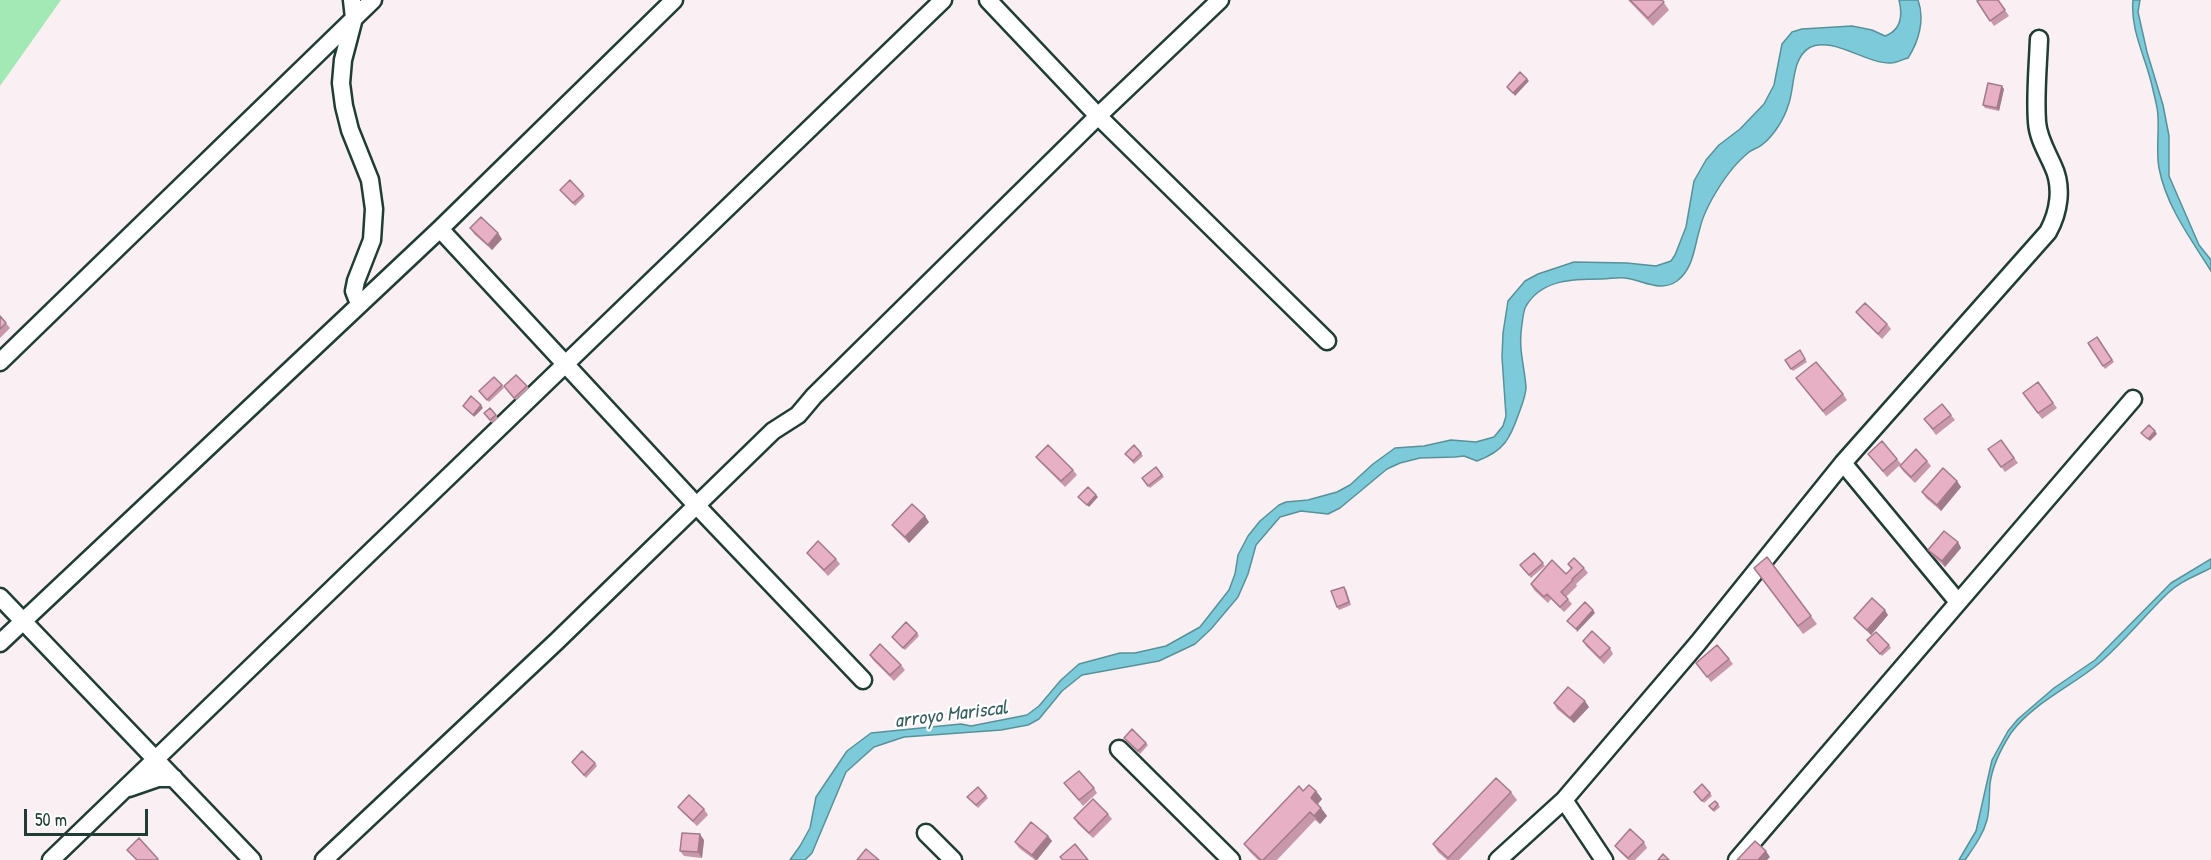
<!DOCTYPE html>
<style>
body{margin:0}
#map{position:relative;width:2211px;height:860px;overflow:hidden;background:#faeff3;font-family:"Patrick Hand",sans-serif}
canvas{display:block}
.scale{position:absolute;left:24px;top:809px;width:124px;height:27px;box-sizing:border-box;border:3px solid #1f3d34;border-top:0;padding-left:8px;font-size:18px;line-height:21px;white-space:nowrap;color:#1f3d34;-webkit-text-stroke:4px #fff;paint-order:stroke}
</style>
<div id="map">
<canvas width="2211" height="860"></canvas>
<div class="scale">50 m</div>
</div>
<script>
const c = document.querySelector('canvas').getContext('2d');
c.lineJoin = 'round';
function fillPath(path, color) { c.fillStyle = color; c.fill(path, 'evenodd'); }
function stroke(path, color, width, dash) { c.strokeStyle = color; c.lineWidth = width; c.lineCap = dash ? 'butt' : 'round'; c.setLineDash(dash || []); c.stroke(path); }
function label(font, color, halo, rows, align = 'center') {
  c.font = font + ' "Patrick Hand",sans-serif'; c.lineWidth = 4.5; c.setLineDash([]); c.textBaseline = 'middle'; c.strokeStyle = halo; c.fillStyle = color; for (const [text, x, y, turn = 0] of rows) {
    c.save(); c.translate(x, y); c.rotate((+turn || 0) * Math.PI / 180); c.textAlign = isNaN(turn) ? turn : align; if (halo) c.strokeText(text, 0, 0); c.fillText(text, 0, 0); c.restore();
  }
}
fillPath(new Path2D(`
 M0 0H61L0 86Z`), '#a2e9b6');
const water = new Path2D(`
 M1899 0H1918C1925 19 1919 41 1908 58 1903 59 1897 63 1891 63 1866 64 1831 35 1809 48 1791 59 1795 89 1788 106 1784 119 1774 135 1763 144 1759 148 1752 149 1748 153 1733 165 1721 183 1712 199 1707 208 1702 219 1700 228 1694 247 1694 268 1677 281 1660 293 1643 280 1625 278 1617 277 1610 279 1602 279 1574 279 1542 279 1526 306 1523 312 1523 318 1522 324 1518 349 1524 363 1526 387 1526 395 1522 405 1519 413 1510 439 1504 451 1477 461L1464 456 1455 457 1420 458 1400 463 1387 469 1340 508 1328 514 1301 511 1280 517 1256 545 1248 574 1238 597 1211 629 1195 644 1159 661 1082 675 1062 691 1039 719 1028 725 1001 730 904 737 874 747 846 772 812 853 805 860H790L800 846 810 828 816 797 847 751 871 733 961 724 971 726 1027 715 1039 706 1061 680 1079 664 1120 653H1135L1166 646 1200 627 1229 590 1235 574 1238 555 1248 536 1260 521 1279 505 1286 502 1308 500 1337 492 1350 485 1373 464 1395 448 1424 446 1451 440 1476 442 1494 437 1503 426 1506 416 1502 357 1503 333 1508 301 1525 281 1538 274 1574 262 1627 263 1656 266 1671 261 1675 255 1686 227 1694 181 1706 160 1719 145 1740 129 1764 104 1774 85 1782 44 1792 32 1802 29 1852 26 1872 30 1885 36C1901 30 1903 16 1899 0Z
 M2133 0H2140L2138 12 2147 52 2163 105 2169 136V176L2199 245 2211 260V271C2191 239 2166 206 2159 168 2156 151 2159 134 2158 117 2158 108 2155 99 2153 90 2147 59 2130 32 2133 0Z
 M2211 559V568C2196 576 2180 581 2168 593 2143 617 2123 643 2097 665 2070 687 2032 704 2011 733 2002 747 1992 767 1990 784 1989 796 1990 808 1987 820 1983 835 1974 847 1965 860H1959L1976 831 1992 760 2008 731 2018 719 2054 688 2095 660 2171 583Z`);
fillPath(water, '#7ccada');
stroke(water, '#579298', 1.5);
const minor = new Path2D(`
 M352 0 354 18 343 60 341 83 344 106 350 130 370 180 374 209 372 240 356 281 354 291 359 304
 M988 0 1098 116 1327 341
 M440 229 697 506 863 680
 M0 362 373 0
 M1843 463 1958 602
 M0 597 252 860
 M0 643 440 229 674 0
 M1119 749 1231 860
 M129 788 158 778H174
 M1564 800 1604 860
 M926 833 953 860
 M51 860 943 0
 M324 860 557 641 773 431 798 415 814 396 1098 116 1220 0
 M1498 860 1564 800 1698 643 1843 463 2048 232C2059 212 2063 187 2053 166 2047 152 2038 138 2037 122 2035 95 2038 66 2039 39
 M1737 860 2133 399`);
stroke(minor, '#1f3d34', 21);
stroke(minor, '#fff', 16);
fillPath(new Path2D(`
 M1628 0H1662L1669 10 1653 26Z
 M1998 0 2009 16 1994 26 1977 1Z
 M2004 89 1999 111 1985 108 1983 105Z
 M560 190 583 194 585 196 575 206Z
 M470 228 502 239 492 250 474 234Z
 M1856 312 1887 324 1891 329 1882 339 1860 317Z
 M0 316 10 328 0 338Z
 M2097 337 2114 362 2105 369 2088 343Z
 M1800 350 1807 362 1793 371 1785 360Z
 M1796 378 1843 394 1847 400 1826 416Z
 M2038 382 2057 408 2042 419 2023 393Z
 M502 385 504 388 489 402 479 391Z
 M504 386H527L529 388 516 400Z
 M1942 404 1955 420 1936 435 1924 419Z
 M490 408 498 418 492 423 484 413Z
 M2001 440 2018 463 2005 472 1988 449Z
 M1141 453 1143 456 1134 464 1125 454Z
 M1868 454 1897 459 1901 464 1887 477Z
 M1036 457 1073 470 1077 475 1065 487 1040 462Z
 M1927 461 1931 466 1915 483 1903 471 1900 466Z
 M1156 467 1164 477 1150 488 1142 478Z
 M1957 481 1961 487 1941 511 1926 498 1922 492Z
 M929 522 909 543 896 530 892 525Z
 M1958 542 1961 548 1945 567 1932 555 1928 550Z
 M807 553 836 559 840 564 828 576 811 558Z
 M1534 553 1545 566 1531 578 1520 565Z
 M1767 557 1817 624 1803 634 1754 568Z
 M1568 564 1584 568 1588 573 1576 584 1577 586 1566 597 1572 604 1564 612 1551 599 1548 603 1534 590 1531 584 1566 574 1571 569Z
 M1346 589 1351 605 1339 610 1337 607Z
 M1888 615 1871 635 1858 623 1854 618Z
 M917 633 919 636 905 650 892 637Z
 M1867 640 1889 645 1891 648 1882 656Z
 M1583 641 1610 648 1613 654 1604 664 1586 646Z
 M870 655 901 665 905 670 894 681 873 660Z
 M1729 659 1733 664 1711 682 1696 663Z
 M1554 703 1589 707 1574 723 1557 709Z
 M1124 738 1146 743 1148 745 1140 754Z
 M572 762 595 763 597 766 586 778Z
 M1064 783 1094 788 1097 793 1083 806Z
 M1303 791H1316L1322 799 1318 804 1327 816 1320 824 1315 820 1277 860H1258L1250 852 1244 844Z
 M1511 792 1517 800 1459 860H1447L1438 852 1433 844Z
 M1694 792 1710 793 1712 796 1704 803Z
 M986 796 988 798 978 808 967 797Z
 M1718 804 1720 807 1714 812 1709 806Z
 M678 807 704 809 708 815 697 826 682 812Z
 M1108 814 1112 819 1093 838 1078 824 1074 818Z
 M1048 836 1052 841 1037 860H1035L1019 848 1015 842Z
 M704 840 702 858 684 856 680 851Z
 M1644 842 1647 848 1635 860H1628L1619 851 1615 846Z`), '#c897a9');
fillPath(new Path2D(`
 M1527 79 1529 81 1515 96 1513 93Z
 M2002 86 2004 89 1999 111 1997 108Z
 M498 233 502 239 492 250 488 245Z
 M481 405 483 408 474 417 473 415Z
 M2155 431 2157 434 2150 441 2148 439Z
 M1957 481 1961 487 1941 511 1937 505Z
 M1096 495 1098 497 1089 507 1087 505Z
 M925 516 929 522 909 543 905 537Z
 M1958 542 1961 548 1945 567 1942 561Z
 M1593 610 1595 613 1577 632 1576 629Z
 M1885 610 1888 615 1871 635 1867 630Z
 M1585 701 1589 707 1574 723 1570 718Z
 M1316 791 1322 799 1316 806 1311 798Z
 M1321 808 1327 816 1320 824 1314 816Z
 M700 834 704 840 702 858 698 852Z
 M1048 836 1052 841 1037 860H1036L1032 855Z
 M1766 851 1770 857 1767 860H1758Z`), '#a27b8a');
const building = new Path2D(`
 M1630 0H1662L1664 2 1648 18Z
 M1979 0H1998L2005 10 1990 21 1977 1Z
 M1520 72 1527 79 1513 93 1507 87Z
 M1988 83 2002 86 1997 108 1983 105Z
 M570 180 583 194 573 203 560 190Z
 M481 217 498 233 488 245 470 228Z
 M1865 303 1887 324 1878 334 1856 312Z
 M0 316 6 323 0 329Z
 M2097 337 2112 360 2103 366 2088 343Z
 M1800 350 1805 359 1791 369 1785 360Z
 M1816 362 1843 394 1823 411 1796 378Z
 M516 375 527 386 514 398 504 386Z
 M494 377 502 385 487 400 479 391Z
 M2038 382 2053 403 2038 413 2023 393Z
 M471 396 481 405 473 415 463 406Z
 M1942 404 1951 415 1933 429 1924 419Z
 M490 408 496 415 490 420 484 413Z
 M2149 425 2155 431 2148 439 2141 433Z
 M2001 440 2014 458 2001 467 1988 449Z
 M1882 441 1897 459 1883 471 1868 454Z
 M1048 445 1073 470 1061 481 1036 457Z
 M1134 445 1141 453 1133 461 1125 454Z
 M1916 449 1927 461 1911 477 1900 466Z
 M1156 467 1162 475 1148 486 1142 478Z
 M1943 468 1957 481 1937 505 1922 492Z
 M1088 487 1096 495 1087 505 1078 497Z
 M912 504 925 516 905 537 892 525Z
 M1944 531 1958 542 1942 561 1928 550Z
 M818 541 836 559 824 570 807 553Z
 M1534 553 1543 563 1529 575 1520 565Z
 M1767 557 1811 616 1798 626 1754 568Z
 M1574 558 1584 568 1572 579 1573 580 1561 592 1568 599 1560 607 1547 594 1544 597 1531 584 1552 560 1566 574 1572 568 1568 564Z
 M1344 587 1349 602 1337 607 1331 591Z
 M1872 598 1885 610 1867 630 1854 618Z
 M1585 602 1593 610 1576 629 1567 621Z
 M906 622 917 633 903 648 892 637Z
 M1592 631 1610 648 1600 658 1583 641Z
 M1876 632 1889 645 1880 654 1867 640Z
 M880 644 901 665 890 675 870 655Z
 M1717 645 1729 659 1707 677 1696 663Z
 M1568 687 1585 701 1570 718 1554 703Z
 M1132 729 1146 743 1138 751 1124 738Z
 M582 751 595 763 584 775 572 762Z
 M1079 771 1094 788 1079 800 1064 783Z
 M1496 778 1511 792 1448 858 1433 844Z
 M1702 784 1710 793 1702 801 1694 792Z
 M1309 785 1316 791 1311 798 1321 808 1314 816 1310 812 1263 860H1261L1244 844 1299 786 1303 791Z
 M978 787 986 796 976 805 967 797Z
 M689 795 704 809 693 821 678 807Z
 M1093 799 1108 814 1089 833 1074 818Z
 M1715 801 1718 804 1713 810 1709 806Z
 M1031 822 1048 836 1032 855 1015 842Z
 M1630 829 1644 842 1628 858 1615 846Z
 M682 833 700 834 698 852 680 851Z
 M139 838 158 859 157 860H137L127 850Z
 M1755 841 1766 851 1758 860H1737Z
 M1075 844 1088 860H1063L1060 857Z
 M866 849 879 860H857Z
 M1663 854 1669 860H1658Z`);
fillPath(building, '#e8b0c5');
stroke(building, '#a27b8a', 1.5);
label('italic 20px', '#36605e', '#fff', [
 ["arroyo Mariscal",951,715,-7]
]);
</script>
